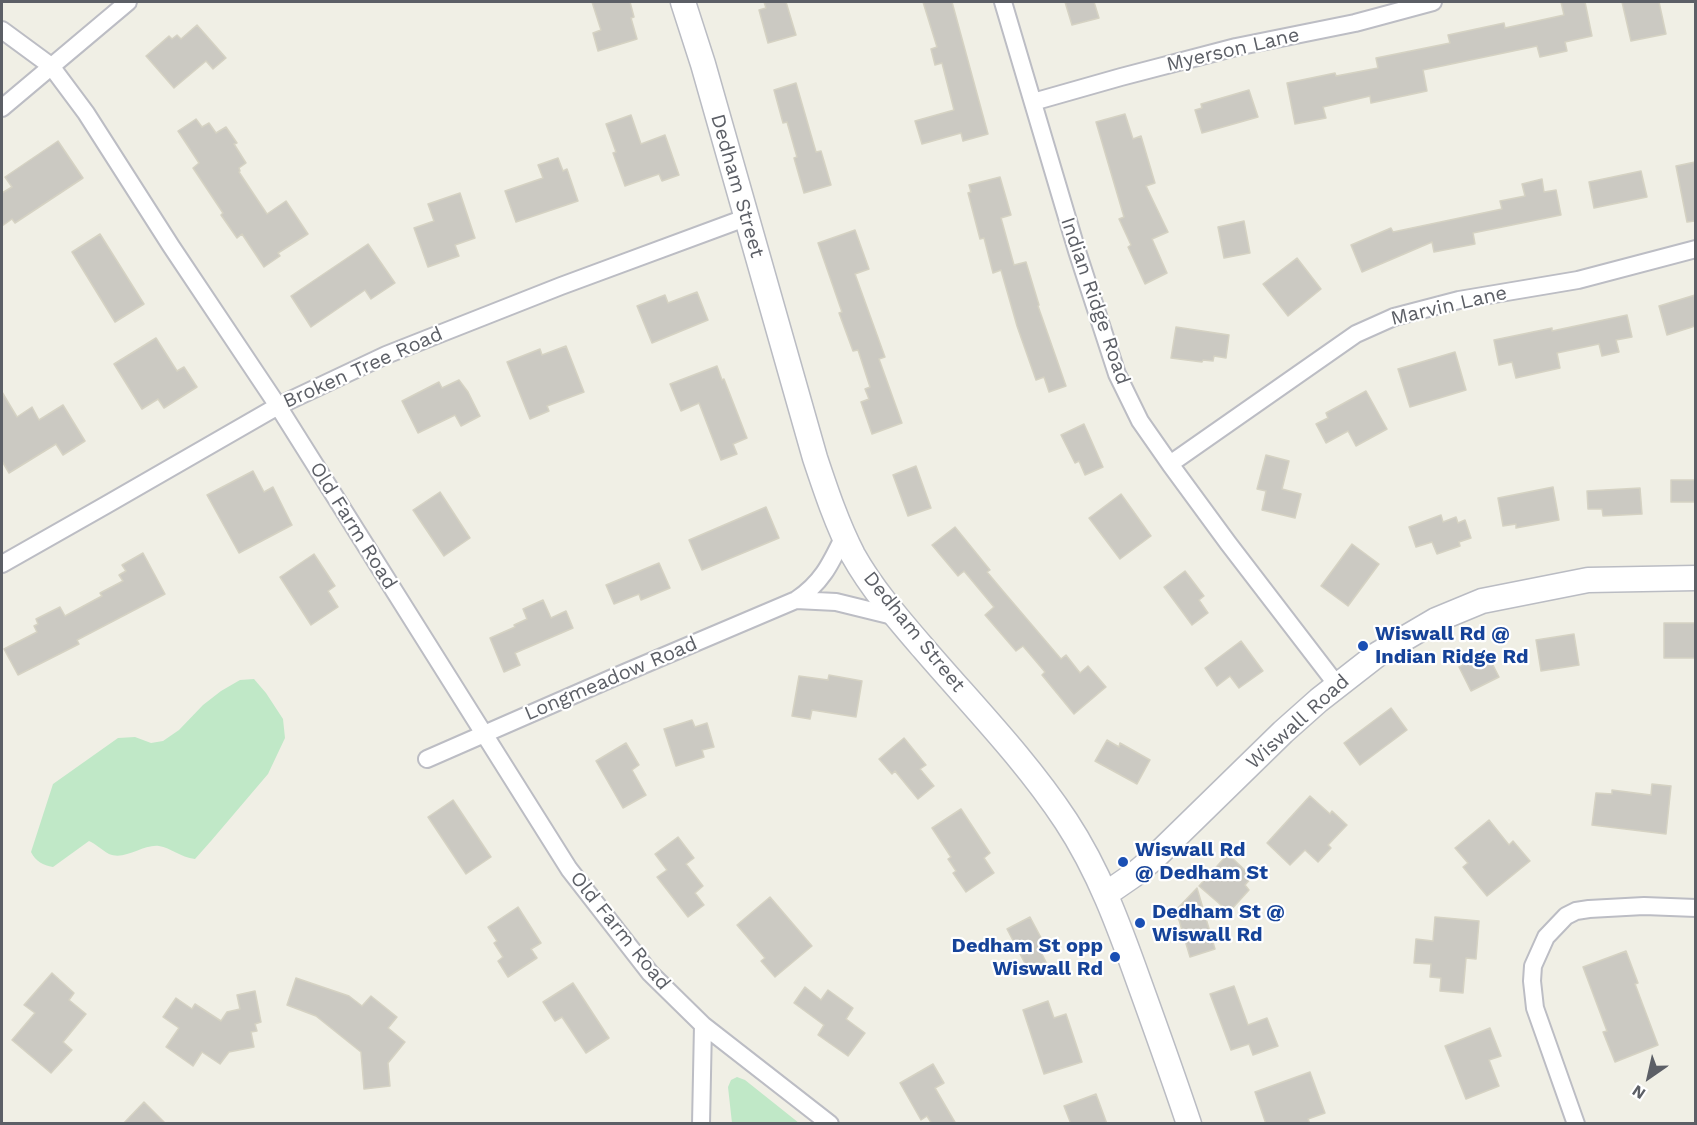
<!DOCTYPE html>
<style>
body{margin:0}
#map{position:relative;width:1697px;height:1125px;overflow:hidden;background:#f0efe5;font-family:"Work Sans",sans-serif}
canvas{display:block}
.frame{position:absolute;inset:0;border:3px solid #5c5f66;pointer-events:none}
.north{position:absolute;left:1619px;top:1047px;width:60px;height:60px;-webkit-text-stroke:4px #fff;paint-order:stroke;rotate:214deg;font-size:16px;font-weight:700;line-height:24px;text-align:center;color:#5c5f66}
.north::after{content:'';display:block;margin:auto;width:21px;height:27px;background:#5c5f66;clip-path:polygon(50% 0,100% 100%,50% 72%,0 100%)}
</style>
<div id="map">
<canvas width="1697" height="1125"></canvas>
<div class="frame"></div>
<div class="north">N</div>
</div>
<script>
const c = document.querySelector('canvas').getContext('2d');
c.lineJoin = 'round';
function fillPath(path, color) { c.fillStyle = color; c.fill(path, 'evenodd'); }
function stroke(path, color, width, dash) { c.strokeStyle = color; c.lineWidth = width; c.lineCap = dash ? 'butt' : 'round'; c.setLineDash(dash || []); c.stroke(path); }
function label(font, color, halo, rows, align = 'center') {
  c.font = font + ' "Work Sans",sans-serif'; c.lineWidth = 4.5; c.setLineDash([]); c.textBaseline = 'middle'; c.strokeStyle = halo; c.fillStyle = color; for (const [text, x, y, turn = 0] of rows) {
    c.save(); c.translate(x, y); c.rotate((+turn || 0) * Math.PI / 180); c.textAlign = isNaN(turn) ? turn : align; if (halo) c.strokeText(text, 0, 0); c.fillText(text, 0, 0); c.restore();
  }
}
fillPath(new Path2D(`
 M254 679 266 693 283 719 285 738 268 774 211 841 195 859C180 857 171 848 159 846 143 844 125 861 109 854 102 850 96 844 89 841L53 867C43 865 36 862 31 852L53 784 118 738 135 737 151 743 163 741 179 730 203 705 221 691 240 680Z
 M737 1077 745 1080 799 1123H732L728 1087 731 1080Z`), '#c0e8c7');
const building = new Path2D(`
 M592 2H630L634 17 631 18 637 39 598 51 593 33 601 30Z
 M764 2H786L796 35 768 43 759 10 766 8Z
 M923 2H952L988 134 963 141 961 133 922 144 915 121 954 110 942 63 935 65 931 49 937 47Z
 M1065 2H1094L1099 18 1072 25Z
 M1561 2H1585L1592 36 1565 42 1567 51 1540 57 1537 46 1423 70 1427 91 1371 103 1370 96 1323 107 1326 118 1295 124 1287 83 1335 73 1336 76 1378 68 1376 58 1450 43 1448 35 1504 23 1505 28 1564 15Z
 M1622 2H1659L1666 34 1631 41Z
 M197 25 226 58 213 69 206 61 174 88 146 56 169 36 172 39 177 35 181 39Z
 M796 83 816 152 821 151 831 185 804 193 794 158 797 157 787 122 783 123 774 90Z
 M1249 90 1258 117 1202 133 1195 110 1202 108 1201 104Z
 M1125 114 1133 139 1141 136 1155 183 1146 186 1168 232 1152 239 1167 273 1145 284 1128 247 1131 245 1119 219 1124 217 1096 122Z
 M631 115 641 144 665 135 679 175 662 181 659 174 625 186 613 153 616 152 606 124Z
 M196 119 202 127 209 123 216 133 226 127 237 143 234 144 246 163 239 168 240 171 239 172 267 214 286 201 308 234 278 253 280 256 264 267 242 234 237 238 221 215 223 213 193 168 199 163 178 131Z
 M58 141 83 178 15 223 12 219 2 226V193L12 187 5 177Z
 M558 158 563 171 567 169 578 201 516 222 505 191 543 178 538 165Z
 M1695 162V221L1687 222 1676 166Z
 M1641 171 1647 197 1594 208 1589 182Z
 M1000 177 1011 215 1001 218 1014 265 1026 262 1039 305 1038 306 1066 386 1049 392 1044 377 1036 380 1017 326 1001 270 993 273 984 238 980 239 968 193 971 192 969 185Z
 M1542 179 1544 192 1556 190 1561 215 1473 233 1475 244 1434 252 1432 242 1362 272 1351 245 1391 228 1393 232 1502 209 1500 201 1525 196 1522 184Z
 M460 193 475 238 455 245 459 256 428 267 414 228 434 221 428 204Z
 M1244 221 1250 253 1224 258 1218 227Z
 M855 230 869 269 855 274 885 357 879 359 902 423 872 434 861 402 869 399 865 389 870 387 858 350 853 351 839 313 842 312 818 243Z
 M100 234 144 304 115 322 72 252Z
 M368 244 395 283 371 299 365 290 311 327 291 296Z
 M1297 258 1321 289 1288 316 1263 284Z
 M697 292 708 320 652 343 637 306 665 295 668 303Z
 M1695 295V326L1667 335 1659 306Z
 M1627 315 1632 337 1616 340 1619 352 1602 356 1599 344 1557 353 1560 368 1516 378 1512 362 1499 365 1494 340 1552 328V331Z
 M1176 327 1229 335 1226 358 1214 356 1213 361 1203 360 1202 362 1171 358Z
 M156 338 177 371 184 367 197 387 164 408 158 399 142 409 114 364Z
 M566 346 584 392 547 406 549 411 530 419 507 362 540 349 542 355Z
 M1455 352 1466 390 1410 407 1398 369Z
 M717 366 722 380 724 379 747 438 733 444 737 454 721 460 699 403 681 411 670 384Z
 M459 380 468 392 480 416 461 426 455 415 418 433 402 401 439 382 442 388Z
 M1366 391 1387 429 1356 446 1348 431 1326 443 1316 424 1328 418 1326 413Z
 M2 392 17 417 32 407 39 420 63 405 85 441 63 455 56 444 9 473 2 461Z
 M1084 424 1103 467 1085 475 1079 461 1075 463 1061 435Z
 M1266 455 1289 461 1282 489 1301 494 1295 518 1262 510 1266 491 1257 489Z
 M916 466 931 508 908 516 893 475Z
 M253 471 264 492 273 487 292 525 239 553 207 495Z
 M1671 480H1695V502H1671Z
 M1553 487 1559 520 1516 528V524L1503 526 1498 498Z
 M1640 488 1642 514 1603 516 1602 509H1588L1587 491Z
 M440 492 470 538 444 556 413 510Z
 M1121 494 1151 536 1120 559 1089 518Z
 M766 507 779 538 702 570 689 540Z
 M1441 515 1443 522 1456 517 1458 523 1465 520 1471 538 1459 542 1460 546 1437 554 1432 542 1416 547 1409 527Z
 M955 527 990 570 987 572 1003 591 1061 659 1066 655 1080 673 1088 666 1106 687 1074 714 1042 675 1045 672 1023 646 1016 651 985 615 994 607 964 571 958 576 932 545Z
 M1352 544 1379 564 1348 606 1321 586Z
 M143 553 165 594 77 640 79 644 18 675 4 649 37 632 34 626 38 624 36 619 60 607 65 616 102 596 100 593 123 581 119 575 126 571 122 565Z
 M314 554 335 586 328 591 338 607 311 625 280 577Z
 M659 563 670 588 641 600 639 594 614 604 606 585Z
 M1185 571 1204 596 1199 600 1208 613 1192 625 1164 587Z
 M543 600 551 618 566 611 573 628 515 653 520 665 504 672 490 638 515 627 514 625 527 619 523 609Z
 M1664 623H1695V658H1664Z
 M1574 634 1579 665 1541 671 1536 640Z
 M1241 641 1263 671 1239 688 1230 676 1217 686 1205 668Z
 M1487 653 1499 677 1471 691 1459 667Z
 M829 675 862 681 856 717 812 710 810 719 792 716 799 676 828 680Z
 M1391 708 1407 730 1360 765 1344 743Z
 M692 720 695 727 707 723 714 747 702 750 704 757 676 766 664 729Z
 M904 738 926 765 920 769 934 786 918 799 895 771 892 774 879 759Z
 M1107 740 1119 747 1120 743 1150 760 1137 784 1095 761Z
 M626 743 639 765 632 770 646 795 623 808 596 761Z
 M1652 784 1671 786 1666 834 1592 825 1596 793 1612 794V790L1651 795Z
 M1310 796 1330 814 1332 811 1347 825 1328 845 1331 848 1318 862 1305 850 1290 865 1267 843Z
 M453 800 491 857 466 874 428 817Z
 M961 809 990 853 984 858 994 873 966 892 953 873 956 871 948 859 951 857 932 828Z
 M1489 820 1509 845 1513 841 1530 861 1487 896 1463 867 1468 863 1455 848Z
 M678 837 694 858 686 864 703 886 695 893 704 905 688 917 657 877 667 870 655 854Z
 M1228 854 1252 877 1245 885 1249 890 1229 912 1199 886Z
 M1197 888 1215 949 1190 957 1176 910Z
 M770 897 812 946 775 977 761 961 765 958 737 925Z
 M518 907 541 943 531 949 537 958 508 977 498 961 503 957 494 943 497 941 488 927Z
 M1030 917 1046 947 1040 950 1048 966 1031 975 1007 929Z
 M1435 917 1479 921 1476 959 1466 958 1463 993 1440 991 1441 978 1430 977 1431 964 1414 963 1416 939 1433 941Z
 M1626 951 1638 983 1635 984 1658 1045 1615 1062 1603 1032 1607 1031 1583 967Z
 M52 973 74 993 69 1000 86 1014 63 1042 72 1050 51 1073 12 1040 35 1013 24 1005Z
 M296 978 349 996 362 1006 371 996 397 1017 388 1028 405 1042 388 1063 390 1086 364 1089 361 1052 316 1016 287 1005Z
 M573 983 609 1038 586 1053 562 1017 555 1021 543 1002Z
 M1234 986 1248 1025 1267 1018 1278 1046 1253 1055 1249 1044 1231 1050 1210 994Z
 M805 987 821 1000 828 990 853 1008 846 1019 865 1033 848 1056 818 1035 824 1025 794 1003Z
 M255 991 261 1022 255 1024 257 1031 251 1032 254 1047 229 1052 220 1064 202 1052 193 1066 166 1047 179 1028 163 1017 176 998 192 1009 195 1004 221 1021 227 1012 240 1009 237 995Z
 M1048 1001 1054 1018 1066 1014 1082 1062 1044 1074 1023 1010Z
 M1490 1028 1501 1056 1489 1060 1499 1086 1466 1099 1445 1046Z
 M933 1064 944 1083 935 1088 956 1124H932L927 1116 921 1120 900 1083Z
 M1310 1072 1325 1113 1308 1119 1310 1124H1266L1255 1092Z
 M1096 1094 1107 1124H1071L1064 1106Z
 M144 1102 166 1124H123Z`);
fillPath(building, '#cbc9c2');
stroke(building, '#d5d2c3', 1.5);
const street = new Path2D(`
 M1003 2 1077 251 1117 374 1140 421 1170 464 1228 543 1337 685
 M2 30 51 66 86 113 171 246 278 406 569 869 650 973 703 1025 701 1124
 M1033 102 1121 77 1236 47 1355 23 1433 2
 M2 108 128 2
 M1170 464 1356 334 1394 317 1459 300 1578 280 1696 249
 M2 564 106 505 278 406 386 355 561 286 745 218
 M796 600 836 602 897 617
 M427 759 617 676 796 600C822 583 831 563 844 536
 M703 1025 830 1124
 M1576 1124 1535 1008 1532 981 1533 966 1546 937 1566 916 1576 911 1589 909 1644 906 1696 908`);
const secondary = new Path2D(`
 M683 2 703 64 815 458C826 491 837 524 853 555 872 589 899 620 924 649 973 706 1025 759 1066 821 1099 871 1119 926 1139 982 1156 1029 1173 1076 1189 1124
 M1106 894 1135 874 1155 857 1283 732 1319 700 1378 654 1436 620 1482 601 1588 580 1696 578`);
stroke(street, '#bcbdc4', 20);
stroke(secondary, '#babcc3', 27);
stroke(street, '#fff', 16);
stroke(secondary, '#fff', 24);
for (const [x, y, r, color] of [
 [1363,646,6,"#1a4fb4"],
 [1123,862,6,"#1a4fb4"],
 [1140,923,6,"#1a4fb4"],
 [1115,957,6,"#1a4fb4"]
]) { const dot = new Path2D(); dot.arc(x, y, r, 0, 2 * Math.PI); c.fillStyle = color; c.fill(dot); stroke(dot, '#fff', 2); }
label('20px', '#5c5f66', '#fff', [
 ["Myerson Lane",1233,50,-13],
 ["Dedham Street",737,186,74],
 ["Indian Ridge Road",1095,301,71],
 ["Marvin Lane",1449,306,-13],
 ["Broken Tree Road",363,368,-24],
 ["Old Farm Road",353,526,58],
 ["Dedham Street",914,632,51],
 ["Longmeadow Road",611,679,-23],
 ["Wiswall Road",1298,722,-42],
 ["Old Farm Road",620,931,51]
]);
label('bold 20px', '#164399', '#fff', [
 ["Wiswall Rd @",1375,634],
 ["Indian Ridge Rd",1375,657],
 ["Wiswall Rd",1135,850],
 ["@ Dedham St",1135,873],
 ["Dedham St @",1152,912],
 ["Wiswall Rd",1152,935],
 ["Dedham St opp",1103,946,"right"],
 ["Wiswall Rd",1103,969,"right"]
], 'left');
</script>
